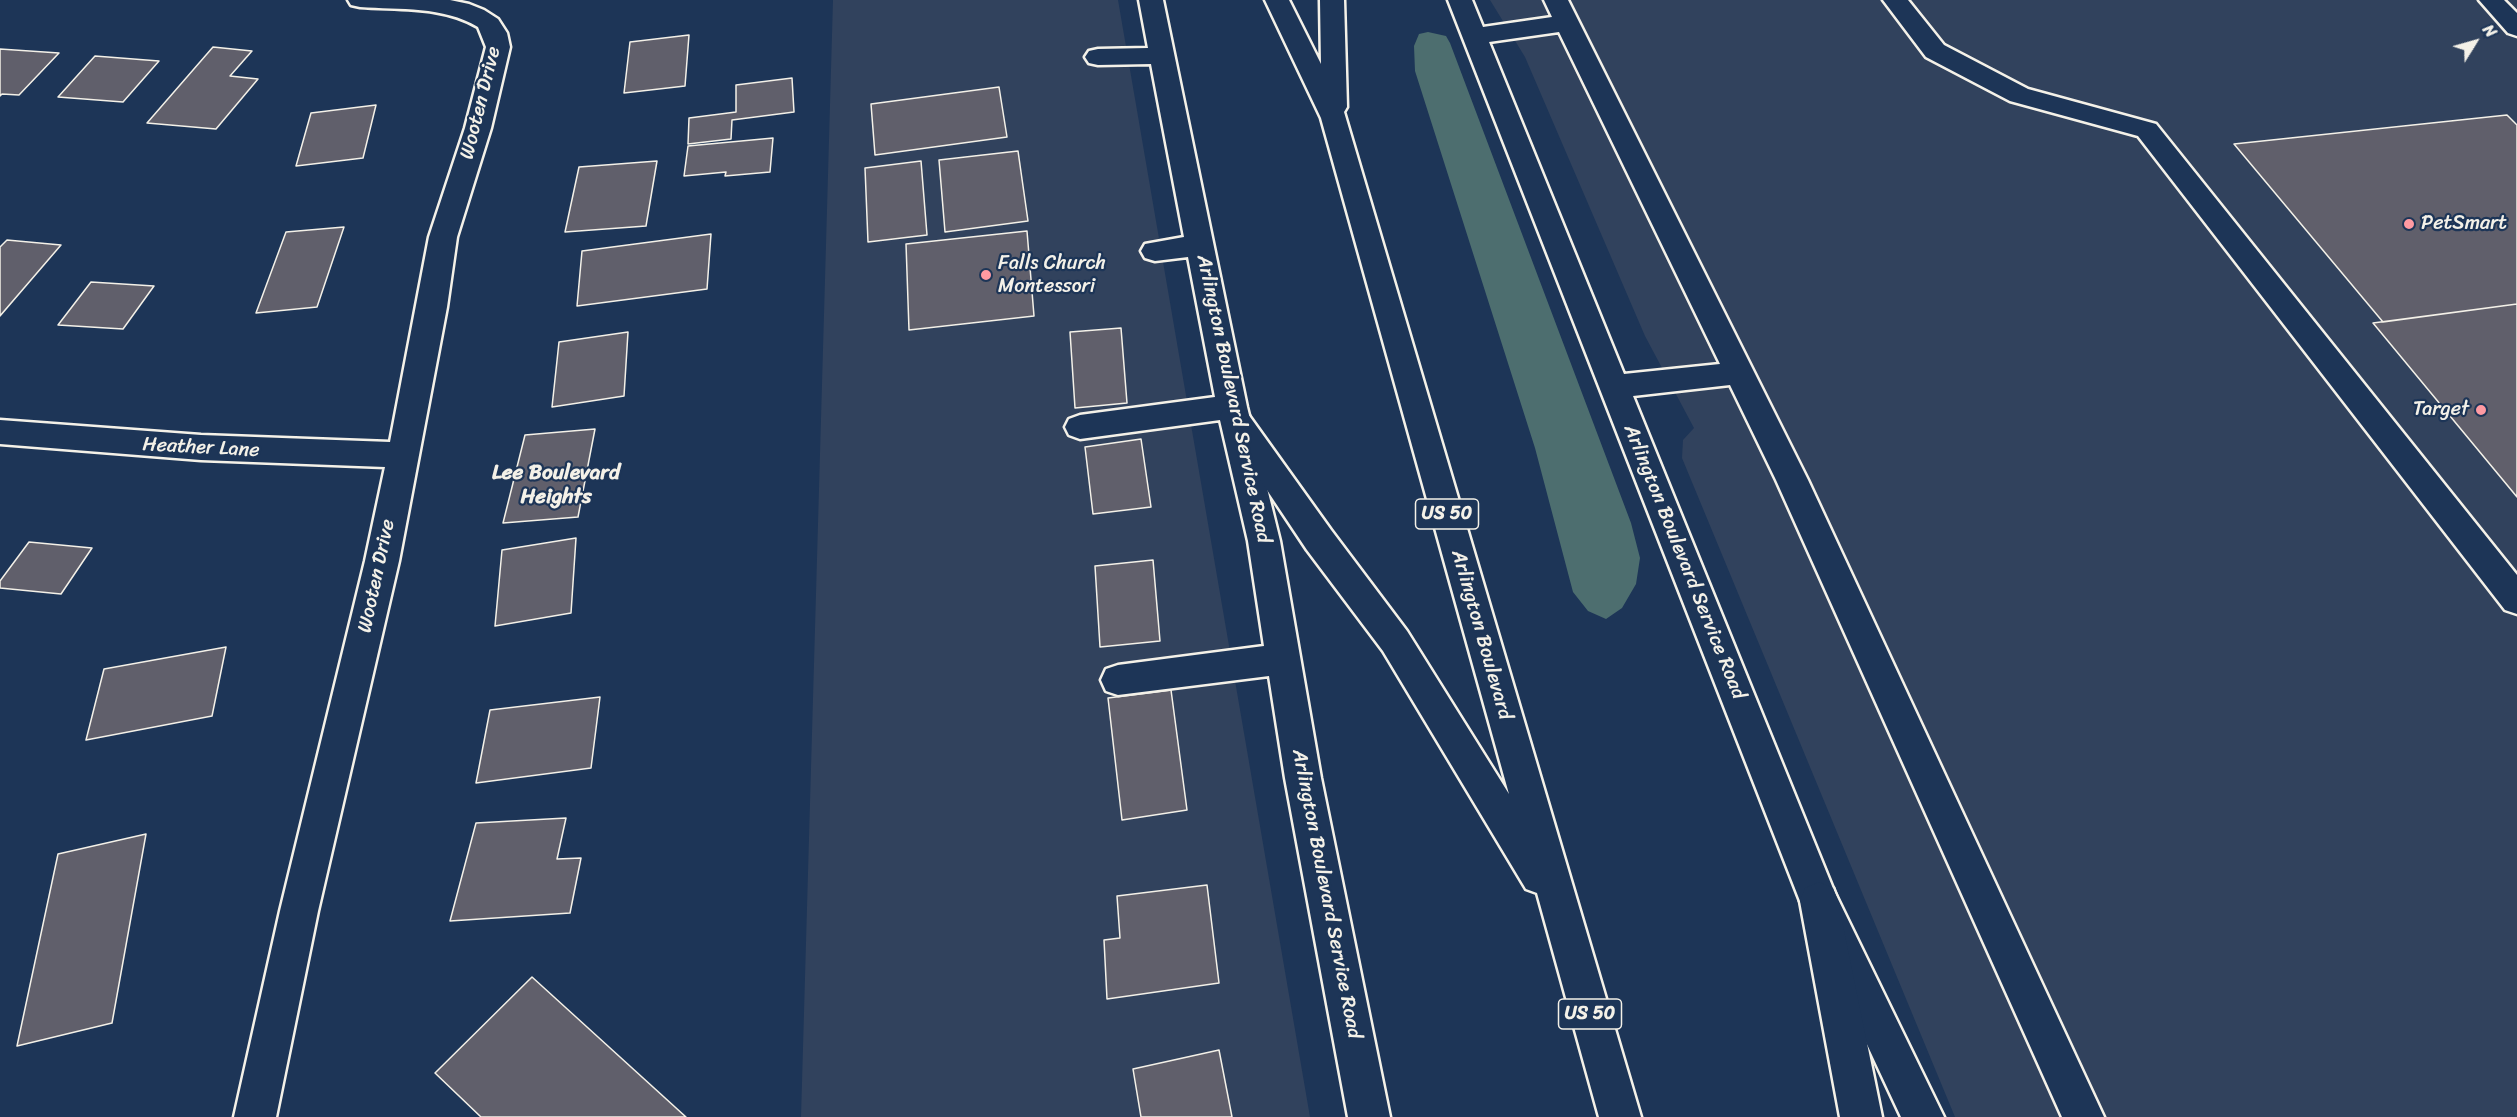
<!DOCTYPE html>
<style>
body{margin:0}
#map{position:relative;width:2517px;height:1117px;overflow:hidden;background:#1d3557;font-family:Sriracha,sans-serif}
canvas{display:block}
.north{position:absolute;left:2445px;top:12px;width:60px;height:60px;-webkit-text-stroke:4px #1d3557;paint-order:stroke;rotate:53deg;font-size:16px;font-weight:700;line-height:24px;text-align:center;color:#f4f1e8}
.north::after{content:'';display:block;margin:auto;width:21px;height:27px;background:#f4f1e8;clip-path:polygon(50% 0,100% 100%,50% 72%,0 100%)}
</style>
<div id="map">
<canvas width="2517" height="1117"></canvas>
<div class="north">N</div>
</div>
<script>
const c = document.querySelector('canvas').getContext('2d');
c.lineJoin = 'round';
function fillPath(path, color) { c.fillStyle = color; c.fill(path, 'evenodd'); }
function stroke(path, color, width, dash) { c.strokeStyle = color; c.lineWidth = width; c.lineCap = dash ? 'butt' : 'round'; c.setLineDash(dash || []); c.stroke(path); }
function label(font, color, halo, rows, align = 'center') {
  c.font = font + ' Sriracha,sans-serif'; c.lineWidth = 4.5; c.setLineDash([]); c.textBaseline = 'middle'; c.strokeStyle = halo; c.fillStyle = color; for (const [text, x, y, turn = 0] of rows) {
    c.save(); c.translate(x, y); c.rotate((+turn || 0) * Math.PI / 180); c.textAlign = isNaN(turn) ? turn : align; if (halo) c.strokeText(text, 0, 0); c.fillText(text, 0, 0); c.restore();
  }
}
fillPath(new Path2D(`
 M833 0H1118L1310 1117H801Z
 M1490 0H2517V1117H1955L1682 458 1683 440 1694 428 1645 336 1525 57Z`), '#31425d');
fillPath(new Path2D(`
 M1428 32 1446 36 1450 43 1631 523 1640 558 1636 584 1622 608 1606 619 1588 611 1573 592 1535 448 1415 71 1414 46 1419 34Z`), '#4d6e6f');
const building = new Path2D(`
 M689 35 685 86 624 93 630 42Z
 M213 47 252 51 230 76 258 79 216 129 147 123Z
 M0 49 59 53 19 95 2 94 0 96Z
 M95 56 159 61 123 102 58 97Z
 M792 78 794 112 732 120 731 139 688 144 689 118 736 112V85Z
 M999 87 1007 137 875 155 871 104Z
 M376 105 363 158 296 166 311 113Z
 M2507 115 2517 125V304L2383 322 2234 144Z
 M773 138 770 172 725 176 726 172 684 176 688 146Z
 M1018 151 1028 221 945 232 939 160Z
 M657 161 646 226 565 232 579 167Z
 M921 161 927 235 868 242 865 168Z
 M344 227 317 307 256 313 286 232Z
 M1027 231 1034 316 909 330 906 244Z
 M711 234 707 289 577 306 582 251Z
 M7 240 61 245 0 316V247Z
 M91 282 154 286 123 329 58 325Z
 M2517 304V497L2373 323Z
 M1121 328 1127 403 1075 408 1070 332Z
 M628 332 624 396 552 407 559 342Z
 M595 429 578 517 503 523 525 435Z
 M1141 439 1151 507 1093 514 1085 447Z
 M576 538 571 613 495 626 502 550Z
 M29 542 92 548 61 594 0 588V581Z
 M1153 560 1160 641 1100 647 1095 566Z
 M226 647 212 716 86 740 104 669Z
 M1171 690 1187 810 1122 820 1108 698Z
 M600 697 591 768 476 783 490 710Z
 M566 818 557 859 581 858 570 913 450 921 476 823Z
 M146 834 112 1023 17 1046 58 854Z
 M1207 885 1219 983 1107 999 1104 940 1120 938 1117 896Z
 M532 977 686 1117H481L435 1073Z
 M1219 1050 1232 1117H1141L1133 1069Z`);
fillPath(building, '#605f6b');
stroke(building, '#f4f1e8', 1.5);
const minor = new Path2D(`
 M348 0H450L469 4 484 10 498 19 507 33 510 47 491 128 457 237 447 307 399 561 318 911 276 1117H234L280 911 365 561 385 467 201 460 0 444V420L201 435 390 442 429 237 465 128 486 47 478 27C443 6 400 10 360 7L351 5Z
 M1139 0H1163L1247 407 1280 541 1321 778 1390 1117H1348L1285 778 1269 676 1118 695 1106 691 1101 680 1106 669 1118 665 1264 646 1248 541 1220 420 1080 439 1069 435 1065 427 1069 419 1080 415 1215 397 1188 257 1155 261 1145 258 1141 251 1145 244 1184 237 1151 64 1098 65 1089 63 1085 57 1089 51 1098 49 1148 48Z
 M1448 0H1472L1483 27 1552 17 1544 0H1568L1808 480 2104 1117H2062L1776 480 1730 385 1633 396 1834 891 1944 1117H1901L1800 901ZM1559 32 1720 364 1624 374 1489 42Z
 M1883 0H1908L1944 45 2028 89 2156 124 2517 575V614L2505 610 2138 136 2010 101 1926 57Z
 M2479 0H2504L2517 13V36L2508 33Z`);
const highway = new Path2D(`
 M1265 0H1289L1321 64 1320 0H1344L1347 107 1344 112 1641 1117H1599L1537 893 1526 889 1383 651 1307 550 1219 418 1223 410 1234 406 1245 410 1331 530 1407 631 1509 794 1321 118Z
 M1819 882 1833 888 1838 901 1882 1117H1840L1800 901 1805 888Z`);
stroke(minor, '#f4f1e8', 5);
stroke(highway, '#f4f1e8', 5);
fillPath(minor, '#1d3557');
fillPath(highway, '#1d3557');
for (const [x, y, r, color] of [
 [2409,224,6,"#ff9aa2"],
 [986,275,6,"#ff9aa2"],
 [2481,410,6,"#ff9aa2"]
]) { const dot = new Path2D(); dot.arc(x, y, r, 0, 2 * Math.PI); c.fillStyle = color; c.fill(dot); stroke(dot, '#1d3557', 2); }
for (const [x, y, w] of [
 [1447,514,63],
 [1590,1014,63]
]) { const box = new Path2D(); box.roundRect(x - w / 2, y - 15, w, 30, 4.5); c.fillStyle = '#1d3557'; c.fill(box); stroke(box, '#f4f1e8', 1.5); }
label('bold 18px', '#f4f1e8', null, [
 ["US 50",1447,514],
 ["US 50",1590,1014]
]);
label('20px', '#f4f1e8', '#1d3557', [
 ["Wooten Drive",481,103,-76],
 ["Arlington Boulevard Service Road",1233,399,78],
 ["Heather Lane",201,448,3],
 ["Arlington Boulevard Service Road",1684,562,68],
 ["Wooten Drive",377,576,-78],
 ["Arlington Boulevard",1481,635,74],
 ["Arlington Boulevard Service Road",1326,894,79]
]);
label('20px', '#f4f1e8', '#1d3557', [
 ["PetSmart",2421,224],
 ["Falls Church",998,264],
 ["Montessori",998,287],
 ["Target",2469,410,"right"]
], 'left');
label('bold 21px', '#f4f1e8', '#1d3557', [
 ["Lee Boulevard",556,474],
 ["Heights",556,498]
]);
</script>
